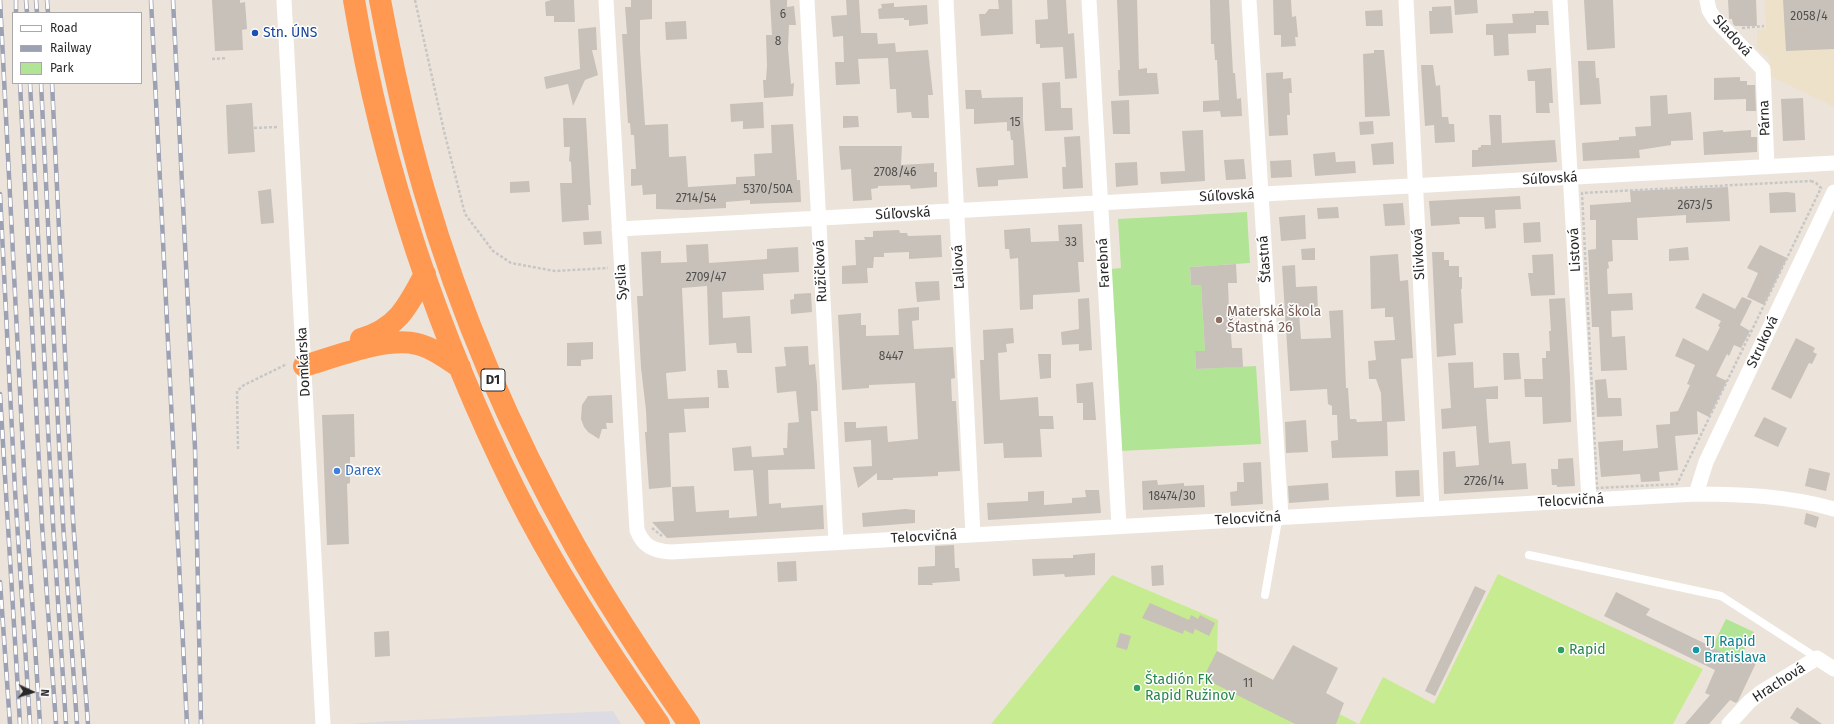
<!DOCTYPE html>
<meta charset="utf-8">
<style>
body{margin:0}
#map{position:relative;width:1834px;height:724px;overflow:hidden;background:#ece4da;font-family:"Fira Sans",sans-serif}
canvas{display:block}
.legend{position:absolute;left:12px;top:12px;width:130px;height:72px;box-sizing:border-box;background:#fff;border:1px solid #a9a9a9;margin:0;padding:5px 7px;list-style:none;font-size:12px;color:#292929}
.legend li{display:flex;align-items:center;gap:8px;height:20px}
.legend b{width:20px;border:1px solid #a9a9a9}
.north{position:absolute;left:12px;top:672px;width:40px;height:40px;-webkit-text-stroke:3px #fff;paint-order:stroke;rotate:94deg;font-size:11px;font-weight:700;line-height:16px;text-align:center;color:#292929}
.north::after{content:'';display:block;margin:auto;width:14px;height:18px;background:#292929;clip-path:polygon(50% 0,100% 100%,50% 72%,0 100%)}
</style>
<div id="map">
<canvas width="1834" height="724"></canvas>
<ul class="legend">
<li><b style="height:5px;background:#fff"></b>Road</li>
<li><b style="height:5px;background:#9da1b4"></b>Railway</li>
<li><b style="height:11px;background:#b2e495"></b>Park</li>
</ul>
<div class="north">N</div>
</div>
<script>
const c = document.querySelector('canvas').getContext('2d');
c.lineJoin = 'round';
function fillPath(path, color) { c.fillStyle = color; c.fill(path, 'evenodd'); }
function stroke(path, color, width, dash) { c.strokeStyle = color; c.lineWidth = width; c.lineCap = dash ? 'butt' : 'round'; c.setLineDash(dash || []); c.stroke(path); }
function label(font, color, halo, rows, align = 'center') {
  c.font = font + ' "Fira Sans",sans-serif'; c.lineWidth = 3; c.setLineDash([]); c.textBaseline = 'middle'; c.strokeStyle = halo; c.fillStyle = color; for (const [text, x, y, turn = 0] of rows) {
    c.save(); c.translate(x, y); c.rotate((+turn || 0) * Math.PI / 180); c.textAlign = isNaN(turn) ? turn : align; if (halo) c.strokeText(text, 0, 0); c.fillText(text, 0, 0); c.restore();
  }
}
fillPath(new Path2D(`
 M613 711 621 724H348L392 721Z`), '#dddbe4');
fillPath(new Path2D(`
 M1765 0H1834V107L1770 76 1769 58 1757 48V30L1766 29Z`), '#eee1c9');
fillPath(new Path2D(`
 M1247 212 1250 263 1190 267 1191 285H1201L1205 351H1195L1196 369 1256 366 1261 444 1120 451 1111 269 1121 268 1118 219Z
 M1726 619 1754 632 1739 660 1712 647Z`), '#b2e495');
fillPath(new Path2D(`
 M1498 574 1703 669 1673 724H991L1112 575 1218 620 1217 651 1359 724 1383 677 1434 704Z`), '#c7eb91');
fillPath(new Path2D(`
 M212 0H240V3L245 2 247 29 242 30 243 50 215 51Z
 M551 0H574L575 22H554V16H546L545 2Z
 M631 0H652V19L640 20V50L645 125 668 124 669 157 686 156 688 187 736 184V177L755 176 754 154 772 153 771 125 793 124 797 180H800L801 202 750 204V200L726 202V208L687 210 656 209V194L643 195 642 185 631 186V169H636L634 135H631L630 123H628L622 34H627L625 7H631Z
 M770 0H787V7L794 6 796 25H789L788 48 791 84 794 83 793 96 764 98 763 80H766L767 66 766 35H772Z
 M846 0H859L861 33H877L878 44 895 43 896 52 928 50 933 95H928L929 118H912L911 112 897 113 896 89H890L888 58 858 59 860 84 836 85 835 62H844L843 36 833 37 831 16 847 15Z
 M998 0H1012L1013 34 981 36 979 14H985L989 9H999Z
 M1047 0H1066L1068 34 1074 33 1077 78 1065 79 1063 47 1040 48V44H1036L1035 20 1048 19Z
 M1117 0H1137L1139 69 1147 68V73H1157L1159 94 1119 96 1118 70H1120Z
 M1210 0H1229L1233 73H1235L1237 99 1241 98 1242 116 1221 117 1220 111 1203 112V101L1219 100 1217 60H1215L1214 44H1211Z
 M1273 0H1291L1292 17 1296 16 1298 37H1295L1296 46 1281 47V35H1274Z
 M1454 0H1477L1478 13 1455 15Z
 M1584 0H1613L1615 48 1587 50Z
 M1728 0H1756L1757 26H1735L1733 24 1732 19H1729Z
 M1783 0H1834V49L1786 51Z
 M894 3V7L927 5 928 24 909 26V20H904V18L879 19 878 9 882 8 881 4Z
 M1451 6 1453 33 1430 34 1429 11H1432V7Z
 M1382 10 1383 26H1366L1365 11Z
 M1534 11H1548L1549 25H1536V33L1508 34 1509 55 1494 56 1493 35H1486V24L1513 23 1512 14 1534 13Z
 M686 21 687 39 666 40 665 22Z
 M596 27 597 50H592L598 75 585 80 573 106 568 84 546 89 544 77 580 69 578 29Z
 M1374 50H1384L1390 116 1365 117 1363 54 1374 53Z
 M1578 61H1595L1596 78H1599L1601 104 1580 105Z
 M1421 65H1433L1436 86 1440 85 1442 117H1448L1449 124H1454L1455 142 1435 143 1434 125 1425 126Z
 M1551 68 1553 103H1549L1550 113H1536L1535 81H1528L1527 70Z
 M1283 72V79L1291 78 1292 93H1289L1290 115H1287L1288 135 1269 136 1266 73Z
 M1740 77V81H1747V85H1755L1756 111H1746V99L1714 100V78Z
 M1060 82 1061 108H1072L1073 130 1045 131 1042 83Z
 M965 90H981L982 98 1023 97V120L1028 178 998 180V186L978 187 976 168 1014 165 1013 140H1011L1010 131H1007V122L974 124V109H966Z
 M1667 95 1668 114 1691 112 1693 140 1671 141V145L1639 150 1640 158 1583 161 1582 143 1619 140V137L1636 136 1635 127 1651 126 1650 96Z
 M1803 98 1805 140 1783 141 1781 99Z
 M1129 100 1130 134H1113L1111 101Z
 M763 102 764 128 743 129V121L731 122 730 104Z
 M252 103 255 152 228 154 226 105Z
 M1489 115H1501L1502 143 1555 140 1557 162 1472 167V150H1478V148L1481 147V145H1491Z
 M843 116H858L859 127 843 128Z
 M563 118H586L591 205H588L589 220 562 222 560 183H572L571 162 569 161 570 147H564Z
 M1373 121 1374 134 1360 135 1359 122Z
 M1203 130 1205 181 1161 184 1160 172 1185 171 1182 131Z
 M1723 130V132L1751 130V137H1757V152L1704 155 1703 132Z
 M1080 136 1083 188 1063 189 1062 167H1066L1064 137Z
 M1393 142 1394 164 1373 165 1371 144Z
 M839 146H902L901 165 934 163V172H937V187L911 189 910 185 878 186V188L871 189 872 200 853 201 851 169 841 170Z
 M1335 152 1336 162 1355 161 1356 173 1315 176 1313 154Z
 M1244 159 1246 179 1226 180 1224 160Z
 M1291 160 1292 177 1271 178 1270 161Z
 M1137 162 1138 185 1116 187 1115 163Z
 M529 181 530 192 510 193V182Z
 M1728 187 1730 221 1686 223V215L1637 218 1638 240H1612L1613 261 1608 262 1609 268 1607 269 1608 294 1632 293 1633 310 1611 311 1612 337 1625 336 1627 370 1601 371 1599 327H1592L1588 250 1596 249V220H1590V205L1631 202 1630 191Z
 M271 189 274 223 261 224 258 191Z
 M1787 192 1795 193 1796 212 1770 213 1769 193Z
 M1520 196 1521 209 1495 210 1496 228 1485 229 1484 217H1459L1460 224 1431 226 1429 201Z
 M1403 203 1405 225 1385 226 1383 204Z
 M1338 207 1339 218 1318 219 1317 208Z
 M1305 215 1306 239 1281 241 1279 217Z
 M1540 222 1541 242 1524 243 1523 223Z
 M1082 224 1084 262H1078L1080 292 1033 295V309L1020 310 1018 258 1010 259 1009 249H1005L1004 230 1030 228 1031 242 1059 241 1058 225Z
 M899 230 900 233H907L908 236 941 235 942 257 909 259V252L884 253V257H874L873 268H867L868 283 842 284V266L856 265 855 240H865L864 237H873V231Z
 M601 231 602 244 584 245 583 232Z
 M708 244 709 263 767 259V249L798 247 799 272 763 274 764 290 722 292 723 318 750 316 752 353H737L736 343 709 345 707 286 682 288 686 371 666 373 668 399 709 397V408L684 409 686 432 669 433 671 487 649 489 645 432H647L646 410 641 368 637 296H643L641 252 661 251V263L687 262 686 245Z
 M1760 245 1787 258 1764 305 1747 297 1758 273 1747 268Z
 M1688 247 1689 260 1669 261V249Z
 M1315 248V260H1302L1301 249Z
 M1432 252H1444V260H1449V266H1459V277H1462V289H1461L1463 323 1454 324 1456 355 1437 357Z
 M1398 254 1400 281 1408 280 1413 358 1401 359 1405 421 1387 422 1388 456 1332 458 1331 441 1338 440 1337 415H1332V406L1328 404 1327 389 1290 391 1282 266 1295 265 1296 287 1317 286 1318 311 1299 312 1301 339 1331 338 1329 311 1343 310 1346 388H1348L1350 419H1356L1357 422 1382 421 1381 393 1376 379H1369L1368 361 1376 360 1374 341 1395 340 1393 317H1385V308L1371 309 1370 256Z
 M1553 254 1555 295 1531 296 1528 273H1533L1532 255Z
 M1236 264 1237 283H1228L1229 310 1234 309V322H1230L1232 348H1242L1243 367 1196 369 1195 351H1205L1201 285H1191L1190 267Z
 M939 281 940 300 917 302 915 282Z
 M811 293 812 312 791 314 790 300 794 299V294Z
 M1703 293 1735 309 1742 297 1752 301 1740 325 1750 331 1741 348 1734 345 1729 356 1727 354 1716 376 1727 381 1709 417 1697 411 1698 434 1675 436 1678 470 1659 472 1660 481 1641 482 1640 474 1601 477 1598 442 1623 440V451L1658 448 1656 425 1670 424V412L1678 411 1690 385 1687 384 1695 365 1675 356 1683 338 1708 351 1720 327 1718 326 1721 321 1695 308Z
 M1089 298 1092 350 1079 351V344L1062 345 1061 332 1079 329 1078 299Z
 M1565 298 1570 377 1571 422 1543 424 1542 397H1525L1524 379H1543L1542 358H1546V351H1550L1549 331H1551L1549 299Z
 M919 307V320L912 321 914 349 953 347 955 378 951 379 952 401H956L960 471 938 472V476L893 478V480H877V473L858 488 853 467 872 466 871 440 845 442 844 422H856V428L887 426 888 442 918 439 915 383 869 385V388L842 390 838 315 861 313V325H866V336L899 335 898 309Z
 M1013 328 1014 343 1006 344 1007 352 998 353 1000 400 1038 397 1039 416H1053L1054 429H1040L1042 457 1004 458 1003 443 984 444 980 360H984L983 330Z
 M1796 338 1815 348 1813 352 1817 354 1812 364 1809 363 1791 399 1771 389Z
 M593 342V359L581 360V366H567V343Z
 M808 346 809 365 815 364 817 385 818 411H811L815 469 768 470 769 504 781 503V508L823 505 824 529 667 538 652 522 674 521 672 487 694 486 696 512 729 510V518L757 516 753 470 734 471 732 448 751 446 752 457 784 455 783 448H787L788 423 799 422 796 391 777 393 775 367 786 366 784 347Z
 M1503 353H1519L1521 379 1504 380Z
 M1038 354H1051V378L1040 379Z
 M1473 362 1474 388 1498 386V399H1486L1489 443 1510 441 1512 464 1526 463 1528 489 1444 494 1443 452 1455 451 1456 467 1479 465 1476 426 1442 429 1441 409 1451 408 1448 363Z
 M717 370H727L729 388H718Z
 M1606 379 1608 398H1621L1622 416 1597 417 1595 380Z
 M1093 382 1096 420H1083V403H1077L1076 384Z
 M612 395 613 423H606L607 429H602L599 439 588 432 584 427 581 419 582 405 588 396Z
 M354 414 355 457H350V483L347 484 349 544 327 545 322 415Z
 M1764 417 1787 428 1778 447 1754 436Z
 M1306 420 1308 452 1286 453 1285 422Z
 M1573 458 1575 486 1557 487V485H1552L1551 469H1558V459Z
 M1261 462 1263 504 1231 506 1230 492 1237 491V482H1244L1243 463Z
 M1809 468 1830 473 1826 491 1805 486Z
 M1419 470 1420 496 1396 497 1395 471Z
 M1157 480 1158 485 1184 483V486L1204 485 1205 507 1143 510 1142 481Z
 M1328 483 1329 500 1289 503 1288 486Z
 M1085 490H1099L1101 513 988 520 987 503 1028 501V492L1044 491V505L1072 503V498L1086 497Z
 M905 509 915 510V523L863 527 862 513Z
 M1806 513 1819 517 1816 528 1804 524Z
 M954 545 955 568H959L960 581 932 583 933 585H918V567L935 566V546Z
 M1095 553V575L1065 577 1064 574 1033 576 1032 559 1073 558V555Z
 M796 561 797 581 778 582 777 562Z
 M1163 565 1164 585 1152 586 1151 566Z
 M1475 586 1486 591 1435 696 1425 691Z
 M1616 592 1650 609 1646 615 1739 660 1743 653 1757 661 1738 701 1736 703 1730 700 1709 724H1685L1710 695 1705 693 1715 670 1604 616Z
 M1150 603 1189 620 1191 615 1198 619 1200 615 1215 623 1209 636 1195 629 1193 634 1184 630 1183 634 1142 618Z
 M389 631 390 656 375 657 374 632Z
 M1120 633 1131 636 1127 650 1116 647Z
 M1293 645 1338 668 1326 693 1344 703 1336 724H1295L1203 678 1217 651 1273 680Z
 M1797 707 1822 724H1800L1790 718Z`), '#c7c1ba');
stroke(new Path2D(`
 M415 0 444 131 465 214 493 251 511 263 555 271 608 268
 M1742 28 1764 26
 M212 59 227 58
 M254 128 277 127
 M1811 181 1816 183 1821 188 1677 484 1597 488 1582 193Z
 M238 449 237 391 244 385 287 364
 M652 528 662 536`), '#c7c7c7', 2.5, [3, 2]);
stroke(new Path2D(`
 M1529 555 1721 596 1817 658
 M1265 595 1277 526 1281 517`), '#fff', 8);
stroke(new Path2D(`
 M284 0 323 724
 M606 0 637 530C643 546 653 551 671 552L1696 494C1742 494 1789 496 1834 509
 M807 0 836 542
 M946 0 973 535
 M1089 0 1119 526
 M1249 0 1281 517
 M1406 0 1432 509
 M1560 0 1589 500
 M1707 0 1709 10 1714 18 1763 69 1767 167
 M619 229 1834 163
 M1696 494 1706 462 1834 192
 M1729 724 1749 702 1760 693 1817 658 1834 669`), '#fff', 15);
stroke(new Path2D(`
 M354 0C382 169 439 337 515 490 556 572 606 649 659 724
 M380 0C392 64 406 128 424 190 460 314 512 434 575 546 610 608 649 666 689 724
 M361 339C398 328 408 306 425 274
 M304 366C335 357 387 336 417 344 432 347 447 359 460 367`), '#ff9952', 22);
const rail = new Path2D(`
 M0 0 25 489 40 724
 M16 0V13
 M26 0 27 13
 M36 0 37 13
 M47 0 48 13
 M151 0 187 724
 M173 0 195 448 201 724
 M20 83 42 525 56 724
 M30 83 53 524 66 724
 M41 83 63 523 77 724
 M52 83 73 520 88 724
 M0 194 15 490 30 724
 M0 394 20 724
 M0 582 10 724`);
stroke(rail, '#9da1b4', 4.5);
stroke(rail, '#fff', 3, [9]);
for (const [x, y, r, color] of [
 [255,33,4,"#1a4fb4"],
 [1219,320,4,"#8d6e63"],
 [337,471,4,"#3f7fe0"],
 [1561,650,4,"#2e9e5b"],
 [1696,650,4,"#0f9aa8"],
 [1137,688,4,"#2e9e5b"]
]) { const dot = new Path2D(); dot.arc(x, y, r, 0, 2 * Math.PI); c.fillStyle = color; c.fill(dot); stroke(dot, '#fff', 1.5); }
label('12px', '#504f4d', null, [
 ["6",783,15],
 ["2058/4",1809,17],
 ["8",778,42],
 ["15",1015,123],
 ["2708/46",895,173],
 ["5370/50A",768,190],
 ["2714/54",696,199],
 ["2673/5",1695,206],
 ["33",1071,243],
 ["2709/47",706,278],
 ["8447",891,357],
 ["2726/14",1484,482],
 ["18474/30",1172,497],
 ["11",1248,684]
]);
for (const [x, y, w] of [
 [493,380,24]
]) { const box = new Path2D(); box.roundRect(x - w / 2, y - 11, w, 22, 3); c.fillStyle = '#fff'; c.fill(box); stroke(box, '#292929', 1); }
label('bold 13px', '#292929', null, [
 ["D1",493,380]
]);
label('14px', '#164399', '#fff', [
 ["Stn. ÚNS",263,33]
], 'left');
label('14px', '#292929', '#fff', [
 ["Sladová",1732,36,48],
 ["Párna",1765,118,-92],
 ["Súľovská",1550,179,-3],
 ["Súľovská",1227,196,-3],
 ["Súľovská",903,214,-3],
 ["Listová",1575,250,-93],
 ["Slivková",1419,254,-93],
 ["Šťastná",1265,259,-94],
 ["Farebná",1104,263,-93],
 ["Ľaliová",959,267,-93],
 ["Ružičková",821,271,-93],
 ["Syslia",622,282,-93],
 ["Struková",1763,342,-65],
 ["Domkárska",304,362,-93],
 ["Telocvičná",1571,501,-3],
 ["Telocvičná",1248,519,-3],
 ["Telocvičná",924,537,-3],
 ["Hrachová",1779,683,-33]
]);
label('14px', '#785e54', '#fff', [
 ["Materská škola",1227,312],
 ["Šťastná 26",1227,328]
], 'left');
label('14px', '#366cbe', '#fff', [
 ["Darex",345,471]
], 'left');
label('14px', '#0d838f', '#fff', [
 ["TJ Rapid",1704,642],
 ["Bratislava",1704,658]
], 'left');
label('14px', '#27864d', '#fff', [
 ["Rapid",1569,650],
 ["Štadión FK",1145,680],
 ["Rapid Ružinov",1145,696]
], 'left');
</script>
